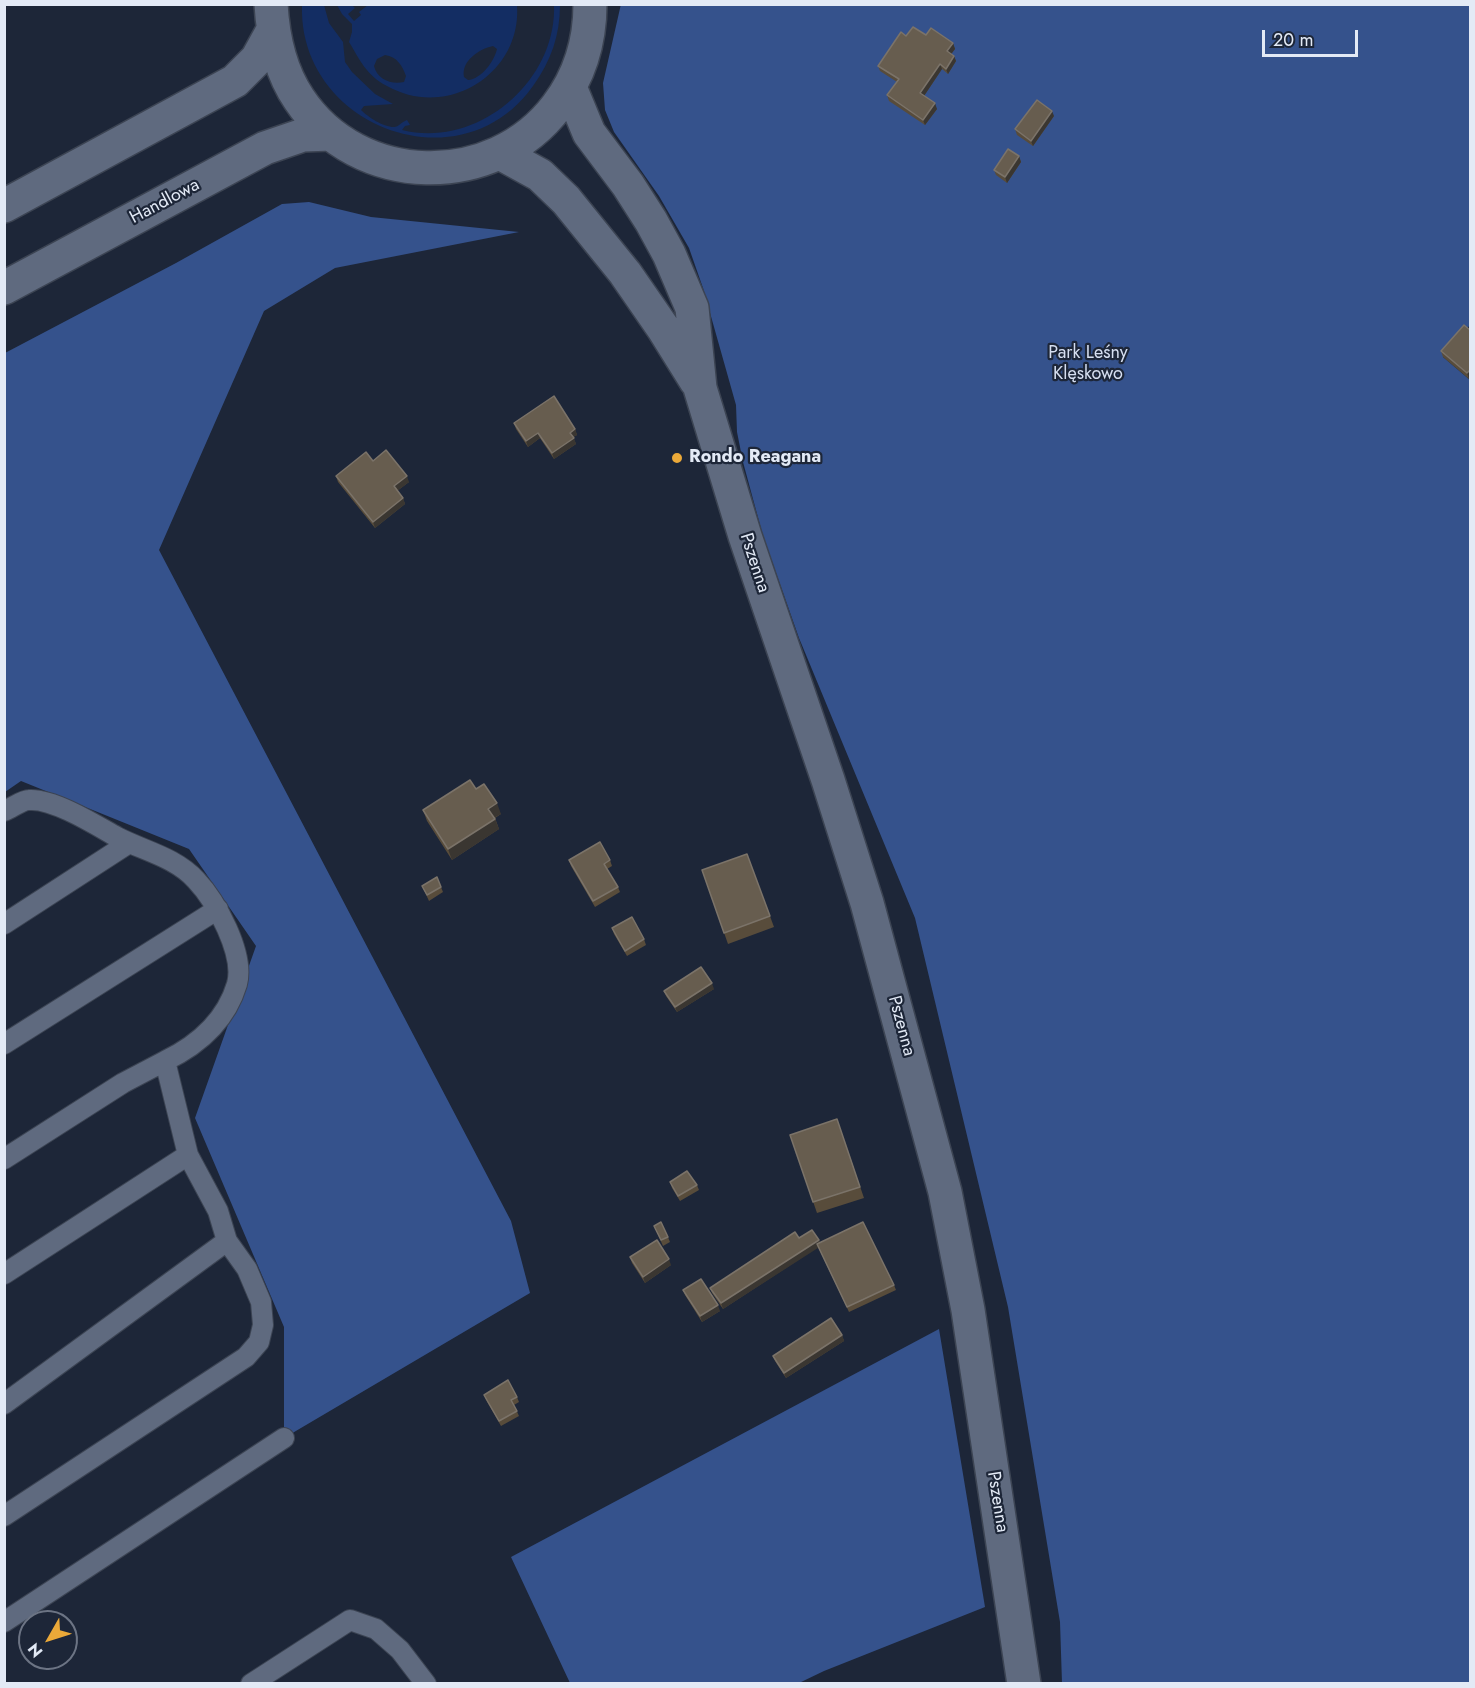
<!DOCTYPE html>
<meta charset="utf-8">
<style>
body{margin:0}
#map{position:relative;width:1475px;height:1688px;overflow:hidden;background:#1d2638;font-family:Jost,sans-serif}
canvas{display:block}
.frame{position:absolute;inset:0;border:6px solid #e3eaf6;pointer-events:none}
.north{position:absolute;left:18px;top:1610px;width:60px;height:60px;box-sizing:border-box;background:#1d2638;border:2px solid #6c7484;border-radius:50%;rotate:231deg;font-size:16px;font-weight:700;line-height:24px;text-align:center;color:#e3eaf6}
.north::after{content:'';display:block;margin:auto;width:21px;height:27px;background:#eba939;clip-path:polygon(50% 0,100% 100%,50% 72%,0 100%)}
.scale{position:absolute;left:1262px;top:30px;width:96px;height:27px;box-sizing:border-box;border:3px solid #e3eaf6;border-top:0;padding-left:8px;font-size:18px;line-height:21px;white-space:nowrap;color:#e3eaf6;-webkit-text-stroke:4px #1d2638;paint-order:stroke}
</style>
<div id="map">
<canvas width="1475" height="1688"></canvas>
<div class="frame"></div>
<div class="north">N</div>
<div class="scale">20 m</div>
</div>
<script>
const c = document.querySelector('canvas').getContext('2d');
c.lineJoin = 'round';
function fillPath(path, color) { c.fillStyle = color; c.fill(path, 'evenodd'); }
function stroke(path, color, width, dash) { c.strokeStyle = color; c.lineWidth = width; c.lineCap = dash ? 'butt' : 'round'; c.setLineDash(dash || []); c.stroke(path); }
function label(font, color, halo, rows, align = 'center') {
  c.font = font + ' Jost,sans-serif'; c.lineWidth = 4.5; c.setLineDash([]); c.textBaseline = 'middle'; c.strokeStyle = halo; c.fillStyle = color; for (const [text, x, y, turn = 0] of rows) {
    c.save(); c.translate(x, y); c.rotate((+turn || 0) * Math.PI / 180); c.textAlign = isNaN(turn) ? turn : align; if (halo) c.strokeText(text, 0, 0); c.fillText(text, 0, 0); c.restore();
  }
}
fillPath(new Path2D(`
 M302 5H324L329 23 343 42 345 62 352 72 375 94 393 104 364 106 361 110C368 117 383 127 394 127 399 127 401 122 407 120L410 125 405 126 402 130C478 149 557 81 554 5H560C560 35 551 61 533 86 461 188 298 127 302 5Z
 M337 5H352L355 8 348 14 354 21 361 15 359 12 368 5H517C522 74 447 120 387 86 366 75 360 60 349 42L352 32V24L342 14ZM493 46 497 49C494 62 481 79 468 80L464 77C461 61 479 49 493 46ZM385 55C397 57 402 65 406 76L404 82C391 85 377 79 374 66L377 59Z`), '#132d63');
fillPath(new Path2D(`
 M621 4 1470 5V325L1443 357 1470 380V1683H1062L1060 1622 1008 1307 915 918 799 638 763 536 743 462 737 432 736 405 703 288 689 248 659 196 614 132 605 110 603 83Z
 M309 202 371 217 519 232 335 268 264 311 159 550 511 1221 530 1293 284 1438V1327L195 1118 256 946 189 849 21 781 5 792V353L176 263 282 204Z
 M939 1329 985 1607 824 1671 799 1683H570L511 1557Z`), '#35528c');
const lane = new Path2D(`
 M4 811C12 808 22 800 29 800 53 798 96 825 117 837 144 851 175 857 196 880 216 901 245 954 237 984 226 1021 198 1045 165 1061L188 1155 218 1211 227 1241 247 1269 261 1302 263 1325 259 1342 246 1357 4 1516
 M4 924 129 843
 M4 1044 218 909
 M4 1159 123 1083 165 1061
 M4 1274 188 1155
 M4 1404 227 1241
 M4 1622 284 1438
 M251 1684 350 1620 376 1629 400 1650 426 1684`);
const secondary = new Path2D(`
 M271 4C273 39 280 71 299 99 358 188 493 191 557 106 579 77 590 42 590 4
 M570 87 589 133 628 185 651 221 669 254 692 308 700 388 745 536 828 780 867 903 945 1192 968 1310 1024 1684
 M500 153 540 175 566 200 625 273 663 328 696 381
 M4 206 235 81 257 59 273 30
 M4 288 265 148 303 135 331 134`);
stroke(lane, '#3c4453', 22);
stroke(secondary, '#3c4453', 36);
stroke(lane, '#5f6a7f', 20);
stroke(secondary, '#5f6a7f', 33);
fillPath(new Path2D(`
 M926 35 953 43 955 49 951 54 954 56 956 61 948 74 942 69 924 96 937 109 925 125 889 101 887 95 897 82 880 71 878 66 906 36Z
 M1054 116 1033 146 1017 135 1015 129Z
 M1019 156 1021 162 1007 183 996 175 994 170Z
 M1464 325 1469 379 1443 357 1441 351Z
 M514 423 575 429 577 435 573 437 576 444 554 459 540 438 528 447 516 429Z
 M373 461 409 482 397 491 403 498 405 504 375 528 338 482 336 476Z
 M476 789 501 814 495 818 499 829 452 860 427 821 423 810Z
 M747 854 774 927 728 944 702 870Z
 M569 860H610L612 866 607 869 618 887 620 892 595 907 571 866Z
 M422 886 441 887 443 892 429 901Z
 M612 928 644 939 646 945 627 956 614 934Z
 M714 989 677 1012 666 996 664 991Z
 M837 1119 864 1198 817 1213 790 1135Z
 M670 1182 697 1185 699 1190 680 1201 672 1188Z
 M654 1226 668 1237 670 1242 663 1246Z
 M799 1238 819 1240 820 1243 894 1285 896 1290 849 1312 818 1247 723 1309 712 1293 710 1288Z
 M630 1257 671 1265 645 1283 632 1263Z
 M683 1290 720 1311 702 1322 685 1295Z
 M842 1335 844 1341 786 1378 775 1361 773 1356Z
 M484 1395 517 1397 519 1402 514 1405 519 1416 501 1426 486 1400Z`), '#584c3b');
fillPath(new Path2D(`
 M953 43 955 49 949 57 947 51Z
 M954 56 956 61 948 74 946 69Z
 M940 64 942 69 922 99 920 93Z
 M935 103 937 109 925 125 923 120Z
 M1052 111 1054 116 1033 146 1031 141Z
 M1019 156 1021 162 1007 183 1005 177Z
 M1470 370V378L1469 379 1467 373Z
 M575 429 577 435 572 438 570 433Z
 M538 433 540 438 528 447 526 441Z
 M574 438 576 444 554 459 552 453Z
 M407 476 409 482 396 492 394 486Z
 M403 498 405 504 375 528 373 522Z
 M497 803 501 814 492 819 488 809Z
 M495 819 499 829 452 860 448 849Z
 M712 983 714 989 677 1012 675 1007Z
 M819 1240 821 1246 723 1309 721 1303Z
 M669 1259 671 1265 645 1283 643 1277Z
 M718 1305 720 1311 702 1322 700 1316Z
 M842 1335 844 1341 786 1378 784 1373Z`), '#3a3631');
const building = new Path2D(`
 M913 27 926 35 931 28 953 43 947 51 954 56 946 69 940 64 920 93 935 103 923 120 887 95 899 79 878 66 901 32 906 36Z
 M1037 100 1052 111 1031 141 1015 129Z
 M1008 149 1019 156 1005 177 994 170Z
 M1464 325 1470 330V370L1467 373 1441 351Z
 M554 396 575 429 570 433 574 438 552 453 538 433 526 441 514 423Z
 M386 450 407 476 394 486 403 498 373 522 336 476 366 452 373 461Z
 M470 780 476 789 484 784 497 803 488 809 495 819 448 849 423 810Z
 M600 842 610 860 604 864 618 887 593 901 569 860Z
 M747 854 770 916 724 933 702 870Z
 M437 877 441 887 427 895 422 886Z
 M632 917 644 939 625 951 612 928Z
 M701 967 712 983 675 1007 664 991Z
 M837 1119 860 1187 813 1202 790 1135Z
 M687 1171 697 1185 678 1196 670 1182Z
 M661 1222 668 1237 661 1240 654 1226Z
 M863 1222 894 1285 847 1307 817 1244Z
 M812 1230 819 1240 721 1303 710 1288 795 1232 799 1238Z
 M657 1240 669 1259 643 1277 630 1257Z
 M701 1279 718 1305 700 1316 683 1290Z
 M831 1318 842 1335 784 1373 773 1356Z
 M508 1380 517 1397 511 1400 517 1411 499 1421 484 1395Z`);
fillPath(building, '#675d4f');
stroke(building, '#7b7369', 1.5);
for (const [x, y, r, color] of [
 [677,458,6,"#eba939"]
]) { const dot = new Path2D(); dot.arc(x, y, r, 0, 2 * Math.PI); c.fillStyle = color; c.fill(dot); stroke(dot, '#1d2638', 2); }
label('18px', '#e3eaf6', '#1d2638', [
 ["Handlowa",165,202,-28],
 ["Pszenna",754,563,72],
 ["Pszenna",901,1026,75],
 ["Pszenna",997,1502,81]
]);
label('18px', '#d6dff1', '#1d2638', [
 ["Park Leśny",1088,354],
 ["Klęskowo",1088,375]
]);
label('bold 18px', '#e3eaf6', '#1d2638', [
 ["Rondo Reagana",689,458]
], 'left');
</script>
